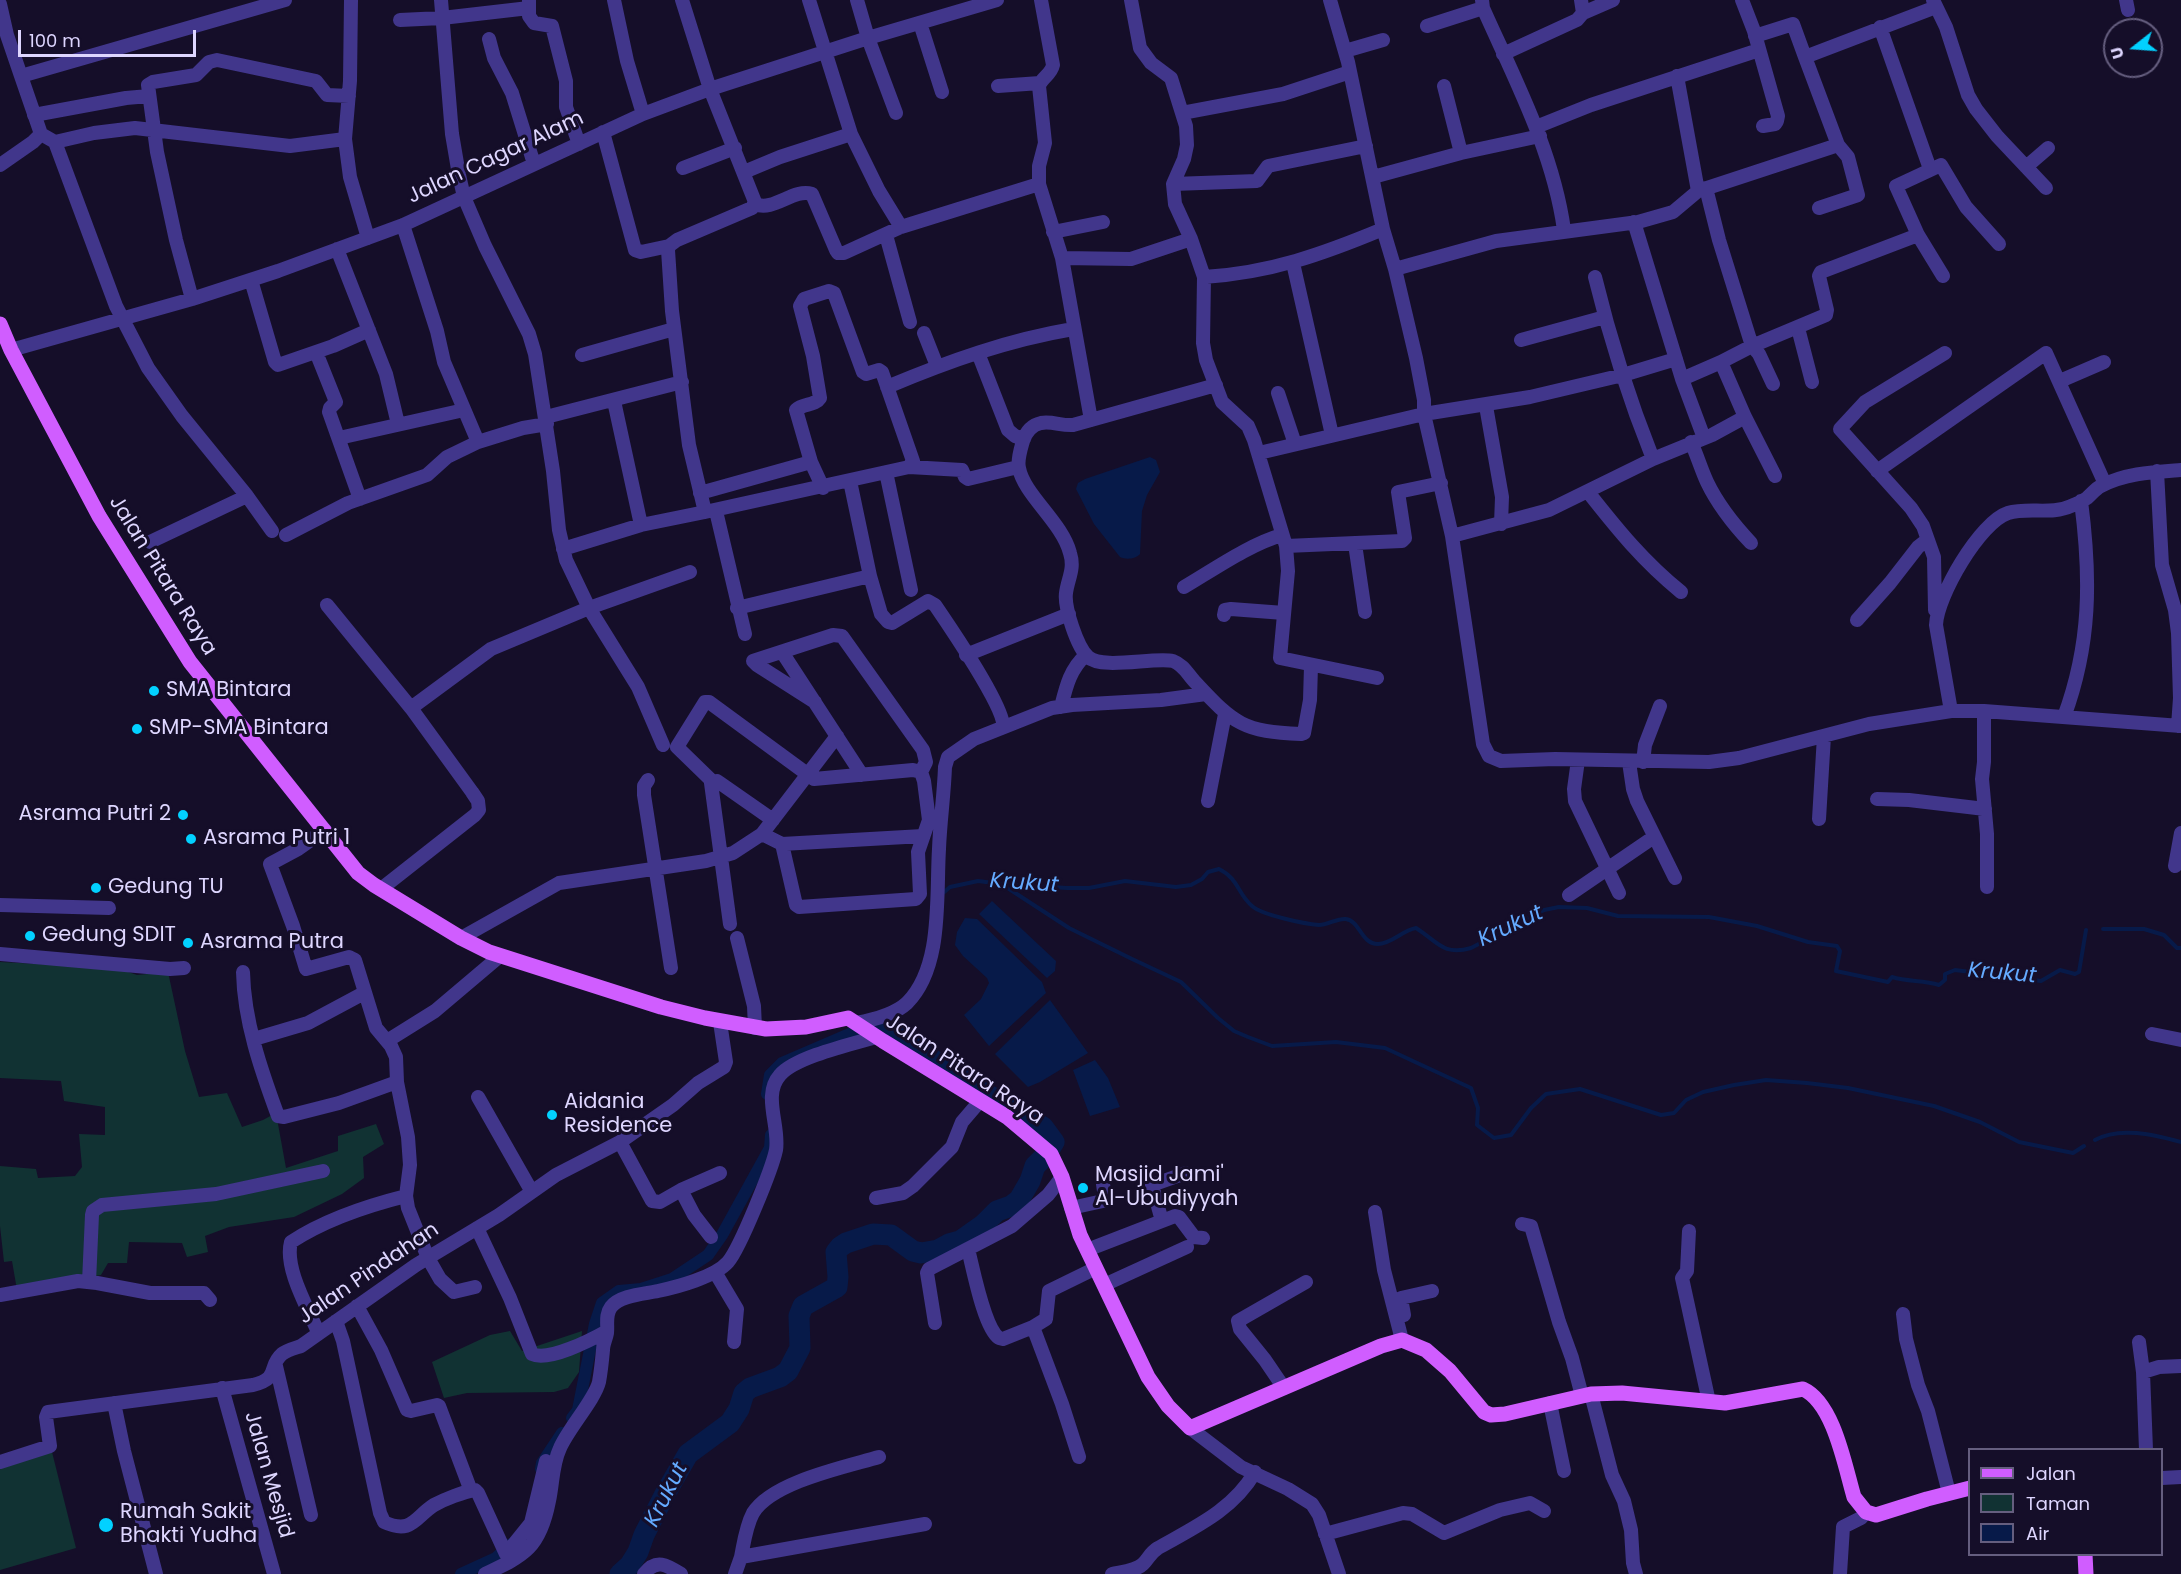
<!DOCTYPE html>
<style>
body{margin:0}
#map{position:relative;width:2181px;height:1574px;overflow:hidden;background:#150e29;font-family:Poppins,sans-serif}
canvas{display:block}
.legend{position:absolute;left:1968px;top:1448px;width:195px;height:108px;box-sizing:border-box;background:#150e29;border:2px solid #655e7f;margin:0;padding:8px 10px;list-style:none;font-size:18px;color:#ded6ff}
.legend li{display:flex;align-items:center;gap:12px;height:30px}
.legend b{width:30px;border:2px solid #655e7f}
.north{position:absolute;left:2103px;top:18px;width:60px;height:60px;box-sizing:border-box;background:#150e29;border:2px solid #655e7f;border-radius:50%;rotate:253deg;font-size:16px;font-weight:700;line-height:24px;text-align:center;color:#ded6ff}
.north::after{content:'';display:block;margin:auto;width:21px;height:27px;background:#02d1ff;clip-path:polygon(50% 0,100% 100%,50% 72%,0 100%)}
.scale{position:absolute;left:18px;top:30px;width:178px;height:27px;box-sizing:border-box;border:3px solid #ded6ff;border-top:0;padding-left:8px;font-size:18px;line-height:21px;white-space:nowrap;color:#ded6ff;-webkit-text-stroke:4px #150e29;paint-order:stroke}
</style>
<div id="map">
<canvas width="2181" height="1574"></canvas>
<ul class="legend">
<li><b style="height:8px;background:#d05dff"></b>Jalan</li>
<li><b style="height:16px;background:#113233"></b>Taman</li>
<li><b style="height:16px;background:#071a49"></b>Air</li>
</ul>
<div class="north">U</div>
<div class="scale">100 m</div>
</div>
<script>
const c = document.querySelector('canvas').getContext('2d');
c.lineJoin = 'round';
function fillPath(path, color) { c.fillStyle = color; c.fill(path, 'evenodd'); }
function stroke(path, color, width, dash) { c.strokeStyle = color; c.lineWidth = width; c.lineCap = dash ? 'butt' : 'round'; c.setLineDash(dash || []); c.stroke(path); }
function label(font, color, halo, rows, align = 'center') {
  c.font = font + ' Poppins,sans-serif'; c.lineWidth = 6; c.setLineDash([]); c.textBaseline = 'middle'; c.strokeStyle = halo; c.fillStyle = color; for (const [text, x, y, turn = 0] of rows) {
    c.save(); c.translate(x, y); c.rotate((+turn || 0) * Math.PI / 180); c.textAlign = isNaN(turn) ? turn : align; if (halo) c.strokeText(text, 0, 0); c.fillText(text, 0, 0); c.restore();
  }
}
fillPath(new Path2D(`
 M0 962 116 968 137 975 168 972 185 1051 199 1097 227 1093 242 1127 263 1120 276 1113 286 1168 338 1151V1136L376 1124 384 1144 363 1157 364 1178 342 1194 294 1217 229 1227 205 1236 208 1252 187 1257 182 1243 129 1242 127 1263H108L101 1275 17 1290 12 1261 4 1262 0 1226V1166L36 1169 38 1178 75 1176 82 1167 79 1134 105 1135V1107L64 1101 61 1081 0 1078Z
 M510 1331 522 1351 582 1331 579 1372 568 1388 554 1392 467 1393 444 1398 432 1362 490 1335Z
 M51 1448 76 1548 0 1570V1463Z`), '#113233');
fillPath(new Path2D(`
 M1150 457 1156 460 1160 472 1147 495 1142 511 1140 554C1136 559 1126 560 1120 557L1094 524 1076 489 1078 483 1085 479Z
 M992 901 1056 961 1055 971 1047 978 979 914Z
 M965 918 977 919 1042 982 1046 993 989 1046 964 1015 981 999 989 983 987 978 963 956 955 945 957 932Z
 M1050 1000 1088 1053 1040 1082 1028 1087 995 1054Z
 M1095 1060 1108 1078 1120 1107 1090 1116 1073 1070Z`), '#071a49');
stroke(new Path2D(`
 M1003 885 1069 928 1130 958 1181 982 1218 1018 1234 1031 1248 1037 1272 1046 1336 1042 1385 1048 1471 1088 1478 1108 1477 1125 1494 1138 1511 1135 1531 1108 1546 1094 1580 1089 1661 1115 1674 1113 1686 1100 1703 1092 1734 1085 1766 1080 1807 1083 1848 1088 1934 1106 1980 1122 2019 1142 2073 1153 2084 1146
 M942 894 950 887 978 881 1002 884 1067 888H1089L1125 881 1176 887 1191 885 1202 879 1208 872 1219 869C1239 879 1237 893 1252 906 1262 915 1305 924 1319 925 1328 925 1337 918 1346 919 1360 921 1361 944 1378 944 1391 944 1403 930 1416 928 1438 942 1443 956 1471 948L1544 910 1559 907 1587 908 1618 916 1709 917 1757 926 1808 942 1837 946 1840 951 1836 971 1888 982 1892 977C1908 982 1923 980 1939 985L1945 980V974L1955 970 2041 981 2060 970 2075 974 2079 972 2086 930
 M2103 929H2144L2164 935 2177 948H2181
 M2095 1140C2120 1126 2154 1135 2181 1142`), '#071a49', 4);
stroke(new Path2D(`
 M767 1094 770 1075 782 1063 868 1026
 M572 1418 578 1410 595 1324 602 1303 619 1291 641 1289 672 1279 708 1255 722 1235 770 1148 771 1135
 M541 1469 542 1463 562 1433
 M461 1574 496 1558 511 1544`), '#071a49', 12);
stroke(new Path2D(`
 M620 1574 630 1565 638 1552 644 1535 665 1494 688 1454 730 1423 739 1409 744 1393 750 1388 780 1377 788 1371 800 1348 799 1316 803 1306 837 1287 838 1277 836 1252 840 1247 846 1243 873 1234 891 1235 913 1251 921 1253 938 1250 949 1244 960 1241 984 1224 997 1211 1011 1206 1019 1200 1030 1181 1035 1166 1046 1155 1054 1142 1043 1127 958 1077 910 1044 886 1031 878 1023`), '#071a49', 21);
stroke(new Path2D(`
 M351 0 350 81 345 139 350 177 368 238
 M441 0 452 134 459 175 464 197 485 246 529 334 535 354 553 471 559 530 566 560 589 608 638 687 663 745
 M529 0V16L534 23 552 26 566 81V107L579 144
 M614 0 627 61 643 114
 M682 0 710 89 755 202 752 208 677 240 669 246 668 250 672 311 689 445 705 512 909 467 962 470 965 477 968 479 1018 467
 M809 0 851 134 879 191 901 227
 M857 0 868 38 896 113
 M1041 0 1053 65C1051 75 1042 77 1039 86L1045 143 1039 166V184L1062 258 1091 420
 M1131 0 1140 48 1151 63 1171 78 1186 126 1187 145 1184 159 1173 184
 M1330 0 1348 62 1383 229 1395 269 1416 358 1424 400V414L1452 536 1483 744 1489 756 1501 761 1555 759 1709 762 1739 758 1869 724 1951 711H1984L2181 726
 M1482 0 1483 8C1515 80 1553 151 1564 230
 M1742 0 1754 31 1778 116 1777 121 1775 124 1763 126
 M1933 0 1946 27 1968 95 1976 109 1997 136 2046 188
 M2126 0 2128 10
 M0 4 7 35 21 76
 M1583 13 1613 0
 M400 20 442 18 529 8
 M920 23 942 92
 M1427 26 1483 8
 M1880 27 1930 169
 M1755 36 1793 24 1805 57
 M489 39 494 58 512 93 534 164
 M1345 51 1383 40
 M1503 54 1577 20 1583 13 1581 0
 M1677 76 1698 191
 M998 86 1040 83
 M1444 86 1461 153
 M1182 113 1283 94 1350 72
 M34 115 126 98 149 96
 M1536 127 1591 105 1759 50
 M603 132 635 250 641 252 669 246
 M41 134 55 142 116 306 148 368 182 416 247 496 272 531
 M55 142 94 133 135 128 290 146 345 139
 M1366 146 1268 166 1257 181 1173 184 1175 204 1191 239 1204 277C1270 273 1323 254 1383 229
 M0 165 33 142 41 134 21 76 285 0
 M2026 167 2048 148
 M683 168 735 148
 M744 172 780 157 851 134
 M1373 177 1461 153 1540 136
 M1706 188 1719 240 1752 346 1826 315 1827 310 1819 276 1821 272 1918 235
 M755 204C774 212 793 188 812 194L836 250 838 253H844L901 227 1039 184
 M1819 208 1858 195 1848 157 1838 145
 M1634 222 1682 379 1704 438
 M403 225 437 331 444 362 478 442
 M1053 232 1103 222
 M886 235 910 322
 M337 249 386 374 398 424
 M1062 258 1131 259 1191 239
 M1293 263 1332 435
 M1395 269 1496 241 1638 222 1673 212 1698 191 1838 145 1805 57 1936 7
 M1943 276 1918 235 1896 186 1941 165 1966 207 1999 244
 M1204 277 1203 343 1206 360 1222 402 1248 426 1254 440 1286 546 1288 571 1280 658 1377 678
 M1595 277C1610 339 1629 399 1653 459
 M251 280 275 362 278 365 333 346 369 330
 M192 299 176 240 157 152 148 85 153 82 196 75 209 62 217 60 316 81 327 95 349 96
 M1798 328 1812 382
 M924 333 937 366
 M1521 340 1605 317
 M11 350 192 299 278 271 403 225 643 114 710 89 868 38 997 0
 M316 352 336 402 330 408 329 412 360 499
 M978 353 1008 430 1015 436 1024 439
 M582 355 674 329
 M1682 379 1721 362
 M2060 381 2104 362
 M1773 384 1759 354 1752 346 1721 362 1745 417 1775 476
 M1216 385 1073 425C1062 426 1052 421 1041 423 1032 425 1026 432 1023 441 1021 448 1017 460 1019 468 1024 495 1062 522 1070 553 1075 569 1068 578 1066 593 1064 607 1077 647 1088 657 1102 670 1153 657 1173 661 1184 665 1188 675 1196 683 1234 724 1244 732 1301 734L1304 733 1310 700 1311 666
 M887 387C949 361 1008 340 1073 329
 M1278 393 1295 444
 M614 401 641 525
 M1486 406 1502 497 1501 524
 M546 417 682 382
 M339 438 464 410
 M1691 442C1697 455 1701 469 1707 482 1718 505 1734 525 1751 543
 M1259 453 1424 414 1530 397 1623 375 1676 359
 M1877 471 2046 353 2105 484
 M2157 471 2162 565 2175 610 2178 633 2180 698 2178 726
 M886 472 911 590
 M850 481 870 576 881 614 888 622 892 623 928 601 935 605C948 624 1006 709 1003 727
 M823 488 811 462 796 410C803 403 815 406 820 398L813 356 800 306 804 299 829 291 834 293 863 372 866 374 879 370 882 372 913 461 909 467
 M1588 492C1618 530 1643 561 1681 592
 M700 493 811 462
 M716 511 745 634
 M286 535 348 503 427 475 447 457 478 442 523 428 547 424
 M1452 536 1549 510 1653 459 1712 435 1745 417
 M150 542 247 496
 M1355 544 1365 612
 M1286 546 1402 541 1405 538 1398 492 1441 483
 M563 549 641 525 705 512
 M1184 587C1213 570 1250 544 1282 535
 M327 605 411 708 491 649 589 608 690 572
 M737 608 870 576
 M1935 610 1934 557 1923 526 1911 508 1840 429 1865 402 1945 353
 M1224 615 1225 610 1231 609 1284 613
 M1857 620 1890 583 1918 547 1927 540
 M782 652 862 775
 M966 655 1069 614
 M815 702 757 665 753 661 833 635 842 636 923 750 926 762 921 772
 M1061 707C1066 687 1070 669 1086 655
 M1951 711 1936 625C1937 596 1980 522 2008 513 2028 507 2052 515 2071 506 2076 504 2083 501 2087 498 2092 494 2095 489 2101 486 2126 473 2154 472 2181 470
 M1984 711V762L1982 779 1987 834V887
 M2064 717C2091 644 2091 578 2081 501
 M1578 760 1574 789 1575 801 1619 893
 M1629 762 1633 789 1637 801 1675 878
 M1643 762 1645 745 1660 706
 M648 780 644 786V795L671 968
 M713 782 677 747 705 702H709L814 779 913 770 921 772 924 781 929 820 918 852 920 894 916 899 799 907 796 905 782 844
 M1877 799 1909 800 1985 809
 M1208 801 1225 714
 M1819 819 1824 736
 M325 830 298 849 270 864 293 926 306 969 349 957 355 960 376 1028 391 1046 396 1057 397 1082 408 1137 410 1165 406 1196 408 1208 428 1258 440 1279 454 1292 475 1287
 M762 834 782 844 923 836
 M2175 866 2181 833
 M381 889 475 815 479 810 478 801 472 792 411 708
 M1569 895 1654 837
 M0 905 109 908
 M730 924 711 783 717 781 720 783 773 820
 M461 938 559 883 706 861 733 853 762 834 837 736
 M737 938 754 1006 755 1028
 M0 954 170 969 184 968
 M243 972C244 1021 261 1070 278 1116L284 1117 339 1103 397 1082
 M856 1023C873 1020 894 1015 907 1003 943 967 936 897 939 849 940 822 944 795 945 767L948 757 974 739 1052 708 1072 705 1161 700 1206 694
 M2152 1034 2181 1040
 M254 1039 308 1023 364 993
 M387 1041 435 1011 500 956
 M478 1097 532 1192
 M620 1142 652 1201 660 1202 681 1190 694 1215 711 1237
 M681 1190 720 1173
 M876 1198 903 1193 913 1186 952 1147 962 1122 980 1101
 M1071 1208 1103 1201 1105 1198 1103 1184
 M1375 1212 1384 1270 1402 1340
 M1162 1221 1152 1185 1186 1173
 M1522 1224 1531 1226 1559 1322 1572 1358 1582 1396
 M477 1228 510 1298 532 1354C548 1362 591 1340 607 1331
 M1689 1231 1687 1271 1682 1278 1709 1402
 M968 1249C973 1268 984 1328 999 1338L1003 1339 1033 1327 1046 1319 1049 1291 1096 1268
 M1087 1250 1175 1216 1179 1217 1194 1237 1203 1238
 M715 1272 737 1309 734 1342
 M89 1282 92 1215 93 1211 102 1205 216 1194 323 1171
 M1104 1285 1187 1247
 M0 1295 78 1281 97 1283 150 1293H204L210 1300
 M357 1306 381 1350 407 1410 411 1411 437 1405 439 1406 471 1491
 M1903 1314 1906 1339 1918 1385 1928 1411 1949 1493
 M1404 1315 1401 1298 1432 1291
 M336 1321 343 1341 380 1513 384 1522C412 1535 415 1517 434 1505 445 1499 463 1492 475 1490L478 1493 506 1554 531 1523 546 1461
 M935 1323 927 1273 929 1269 1012 1226 1048 1195 1062 1177
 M1033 1327 1062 1404 1079 1457
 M318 1332C308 1308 284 1268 291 1242 326 1219 366 1206 406 1196
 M2139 1342 2143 1372 2146 1450
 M276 1366 311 1515
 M2143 1372 2159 1367 2181 1366
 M222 1388 274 1574
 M1284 1388 1265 1360 1240 1329 1238 1321 1306 1282
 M1591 1394 1612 1475 1624 1501 1631 1530 1633 1563 1636 1574
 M114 1403 124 1451 156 1574
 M1550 1403 1564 1471
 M1190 1428 1241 1467 1288 1489 1312 1504 1319 1515 1339 1574
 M0 1462 50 1446 46 1417 48 1412 253 1385C281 1378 267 1367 282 1354 287 1350 295 1348 301 1346L416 1265 499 1215 556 1175 620 1142 673 1105 698 1083 724 1067 726 1062 720 1022
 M2162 1478 2181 1477
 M1325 1534 1403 1513 1412 1514 1444 1533 1500 1510 1530 1503 1544 1511
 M741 1557C744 1542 746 1526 753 1513 772 1482 845 1467 879 1457
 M485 1574C525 1555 540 1548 549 1501 553 1483 552 1465 560 1448 568 1429 595 1399 599 1382 601 1371 602 1361 603 1350 603 1344 606 1339 607 1333 608 1324 605 1315 611 1307 620 1295 645 1294 658 1291 677 1287 715 1277 728 1262 740 1248 772 1169 776 1150 780 1126 762 1095 780 1075 795 1057 852 1044 876 1037
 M644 1574C656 1558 667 1565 681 1574
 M735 1574 741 1557 925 1524
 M1112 1574C1120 1572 1136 1571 1143 1564 1149 1558 1150 1553 1158 1548 1195 1527 1233 1510 1255 1472
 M1840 1574 1843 1527 1861 1518 1866 1512`), '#41368b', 14);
stroke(new Path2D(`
 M0 324 11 350 99 516 190 662 358 873 374 885 461 938 489 952 661 1007 705 1018 766 1029 806 1027 848 1018 883 1041 1007 1117 1051 1154 1062 1177 1080 1235 1148 1377 1168 1406 1190 1428 1381 1346 1402 1340 1426 1350 1450 1371 1484 1412 1491 1415 1505 1414 1591 1394 1622 1393 1725 1403 1803 1389C1834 1403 1845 1467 1854 1497L1866 1512 1876 1515 1927 1499 1970 1488
 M2085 1554 2086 1574`), '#d05dff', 15);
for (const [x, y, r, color] of [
 [154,691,6,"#02d1ff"],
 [137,729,6,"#02d1ff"],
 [183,815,6,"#02d1ff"],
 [191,839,6,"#02d1ff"],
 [96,888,6,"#02d1ff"],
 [30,936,6,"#02d1ff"],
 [188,943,6,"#02d1ff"],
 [552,1115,6,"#02d1ff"],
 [1083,1188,6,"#02d1ff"],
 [106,1525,8,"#02d1ff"]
]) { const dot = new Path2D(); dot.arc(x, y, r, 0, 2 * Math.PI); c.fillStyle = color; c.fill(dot); stroke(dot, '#150e29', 2); }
label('21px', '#ded6ff', '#150e29', [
 ["Jalan Cagar Alam",496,158,-25],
 ["Jalan Pitara Raya",162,576,58],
 ["Jalan Pitara Raya",964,1070,33],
 ["Jalan Pindahan",369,1274,-34],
 ["Jalan Mesjid",268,1475,74]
]);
label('21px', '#ded6ff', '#150e29', [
 ["SMA Bintara",166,691],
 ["SMP-SMA Bintara",149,729],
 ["Asrama Putri 2",171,815,"right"],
 ["Asrama Putri 1",203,839],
 ["Gedung TU",108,888],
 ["Gedung SDIT",42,936],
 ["Asrama Putra",200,943],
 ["Aidania",564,1103],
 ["Residence",564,1127],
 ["Masjid Jami'",1095,1176],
 ["Al-Ubudiyyah",1095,1200],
 ["Rumah Sakit",120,1513],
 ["Bhakti Yudha",120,1537]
], 'left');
label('italic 22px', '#64aaff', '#150e29', [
 ["Krukut",1024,884,4],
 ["Krukut",1511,927,-25],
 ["Krukut",2002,974,5],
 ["Krukut",667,1495,-63]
]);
</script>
